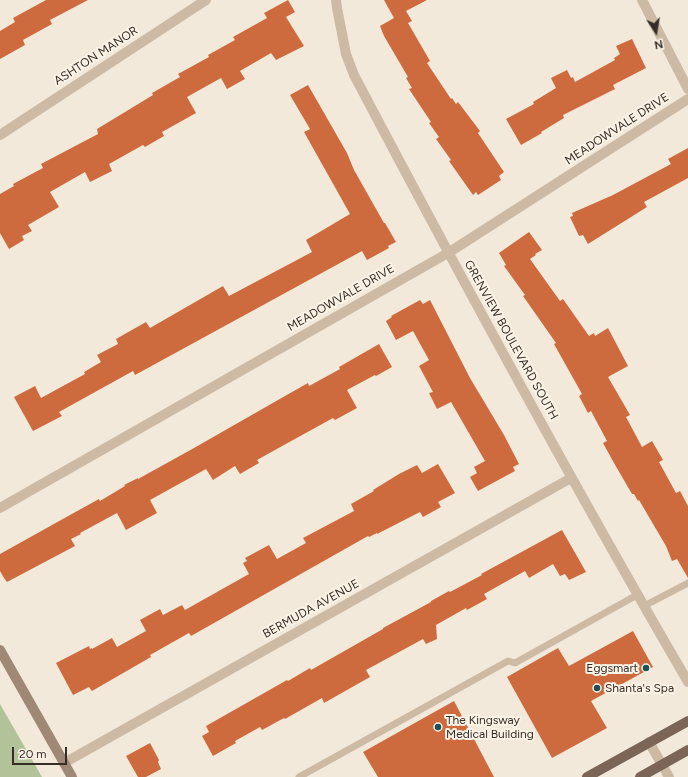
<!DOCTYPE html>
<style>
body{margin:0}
#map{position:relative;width:688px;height:777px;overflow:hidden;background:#f3e9da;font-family:Figtree,sans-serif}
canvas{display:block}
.north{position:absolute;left:636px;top:12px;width:40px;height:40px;-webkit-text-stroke:3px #faf3e6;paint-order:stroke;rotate:168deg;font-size:11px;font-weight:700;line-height:16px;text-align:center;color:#372d27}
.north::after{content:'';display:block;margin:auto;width:14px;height:18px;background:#372d27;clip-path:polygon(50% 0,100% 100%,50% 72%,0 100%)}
.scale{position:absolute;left:12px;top:747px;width:55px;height:18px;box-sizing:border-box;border:2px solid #372d27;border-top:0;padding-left:5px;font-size:12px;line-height:14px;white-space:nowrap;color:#372d27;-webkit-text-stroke:3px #faf3e6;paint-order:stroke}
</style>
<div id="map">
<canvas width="688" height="777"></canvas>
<div class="north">N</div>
<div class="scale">20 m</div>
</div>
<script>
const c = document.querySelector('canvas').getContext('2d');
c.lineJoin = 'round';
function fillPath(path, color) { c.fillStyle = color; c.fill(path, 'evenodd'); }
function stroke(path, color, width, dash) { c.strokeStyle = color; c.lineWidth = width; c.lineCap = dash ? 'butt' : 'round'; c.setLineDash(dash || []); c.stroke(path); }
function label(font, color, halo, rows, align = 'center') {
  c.font = font + ' Figtree,sans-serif'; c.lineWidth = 4; c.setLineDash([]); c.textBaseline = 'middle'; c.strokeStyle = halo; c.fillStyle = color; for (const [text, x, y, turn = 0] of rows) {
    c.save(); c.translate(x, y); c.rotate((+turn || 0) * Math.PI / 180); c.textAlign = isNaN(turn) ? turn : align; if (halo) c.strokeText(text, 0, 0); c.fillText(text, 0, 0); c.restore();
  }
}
fillPath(new Path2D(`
 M0 704 42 777H0Z`), '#b2c399');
fillPath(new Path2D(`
 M46 0H88L50 20 52 24 23 40 25 45 0 59V31L15 22 13 18Z
 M288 0 295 12 286 17 304 46 276 60 271 53 240 71 245 79 227 89 221 78 187 97 196 113 162 132 164 136 145 147 143 145 109 164 112 171 90 182 85 172 50 192 59 207 28 225 32 231 22 236 24 240 9 249 0 233V194L14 186 13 184 43 168 41 164 98 134 97 129 153 95 152 93 180 77 178 74 209 57 208 55 235 40 233 37 267 18 264 13Z
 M384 0H427L406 11 412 21 408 23 430 61 427 63 451 99 452 98 456 104 458 102 480 131 478 133 504 172 499 176 501 180 478 195 476 192 473 195 449 161 451 160 436 139 439 137 429 123 431 122 409 89 412 88 406 78 408 77 384 36 380 26 394 18Z
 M632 39 646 68 613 85 615 89 563 115 564 118 541 132 542 133 521 145 506 119 534 104 533 102 556 88 551 78 567 70 571 78 573 77 575 82 615 60 614 58 620 54 616 46Z
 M308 85 347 153 354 170 384 223H385L396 242 388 246 389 248 367 260 362 251 135 375 133 371 59 412 62 416 33 431 14 397 35 386 41 398 85 374 84 372 101 362 97 355 118 344 116 339 146 322 150 328 223 286 229 296 312 252 306 240 350 214 304 132 310 129 290 95Z
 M688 148V178L644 202 647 207 588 244 583 235 579 236 570 217 573 216 572 213 613 195 671 164 668 159Z
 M529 232 542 250 535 254 536 255 530 259 560 301 563 299 589 336 594 333 595 336 608 328 628 366 608 377 630 415 626 417 642 447 652 441 663 460 659 462 676 493 680 491 688 506V578L677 559 672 561 666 546 639 500 638 501 634 494H632L614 463 603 443 607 441 591 411 588 413 579 396 582 394 554 344 556 343 523 296 525 295 504 266 506 265 499 253Z
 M420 300 423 304 430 300 470 378 504 435 519 464 513 467 515 471 478 491 470 477 477 473 474 467 485 461 451 402 437 409 429 393 433 392 419 366 429 360 413 331 396 340 386 321 392 317 391 316Z
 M379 344 392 367 376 376 375 375 347 390 357 408 335 420 333 418 284 445 257 460 259 463 240 474 235 466 213 480 206 469 150 500 157 513 126 530 117 513 80 533 81 534 71 539 75 546 7 582 4 578 0 571V554L70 515 99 499 100 501 125 486 124 485 138 478V479L194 448 285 396 308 383 309 386 340 369 339 367Z
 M438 464 455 493 438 502 441 507 423 517 420 512 377 534V533L369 537 368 536 191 636 189 633 150 655 151 657 92 691 89 687 73 695 56 663 89 646 90 649 92 648V649L112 638 117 647 146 631 140 620 160 609 163 615 182 605 185 610 249 574 243 563 247 561 245 558 269 545 277 559 306 543 303 538 354 511 351 504 374 491 373 490 399 474 417 465 422 473Z
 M562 530 586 572 569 580 565 574 560 576 553 564 529 578 525 571 484 594 487 599 467 610 466 608 436 625 437 639 426 644 423 639 366 670 370 677 324 703 322 698 285 719 284 718 262 730 260 727 235 741 236 743 213 756 202 736 209 732 206 726 287 680 288 681 310 668 311 670 383 629V628L431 602V601L449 591 450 592 482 575 481 574Z
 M633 631 653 667 591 701 607 728 552 758 507 677 558 648 569 666Z
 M454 701 494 777H378L363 752Z
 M150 743 159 760 158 762 161 769 146 777H138L126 756Z`), '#cd6b3e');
stroke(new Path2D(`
 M644 606 688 583
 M299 777 508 661 515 663 637 595`), '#ccbaa5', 7);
stroke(new Path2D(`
 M336 0 337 8 346 54 354 75C462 280 572 483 688 682
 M642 0 688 89
 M0 135 206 0
 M0 508 448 253 688 99
 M649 742 669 777
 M64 763 571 478`), '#ccbaa5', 10);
stroke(new Path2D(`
 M0 650 72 777`), '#9f8876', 10);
stroke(new Path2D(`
 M587 777 688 721
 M640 777 688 750`), '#7a6557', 10);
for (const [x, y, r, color] of [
 [646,668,4,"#1a525b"],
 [597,688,4,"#1a525b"],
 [438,727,4,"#1a525b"]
]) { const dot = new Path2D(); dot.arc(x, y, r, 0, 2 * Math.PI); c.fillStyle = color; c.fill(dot); stroke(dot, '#faf3e6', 1.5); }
label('12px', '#372d27', '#faf3e6', [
 ["ASHTON MANOR",96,56,-33],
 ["MEADOWVALE DRIVE",617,129,-33],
 ["MEADOWVALE DRIVE",341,298,-30],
 ["GRENVIEW BOULEVARD SOUTH",511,340,61],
 ["BERMUDA AVENUE",311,609,-29]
]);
label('12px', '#372d27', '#faf3e6', [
 ["Eggsmart",638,668,"right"],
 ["Shanta's Spa",605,688],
 ["The Kingsway",446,720],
 ["Medical Building",446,734]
], 'left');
</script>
